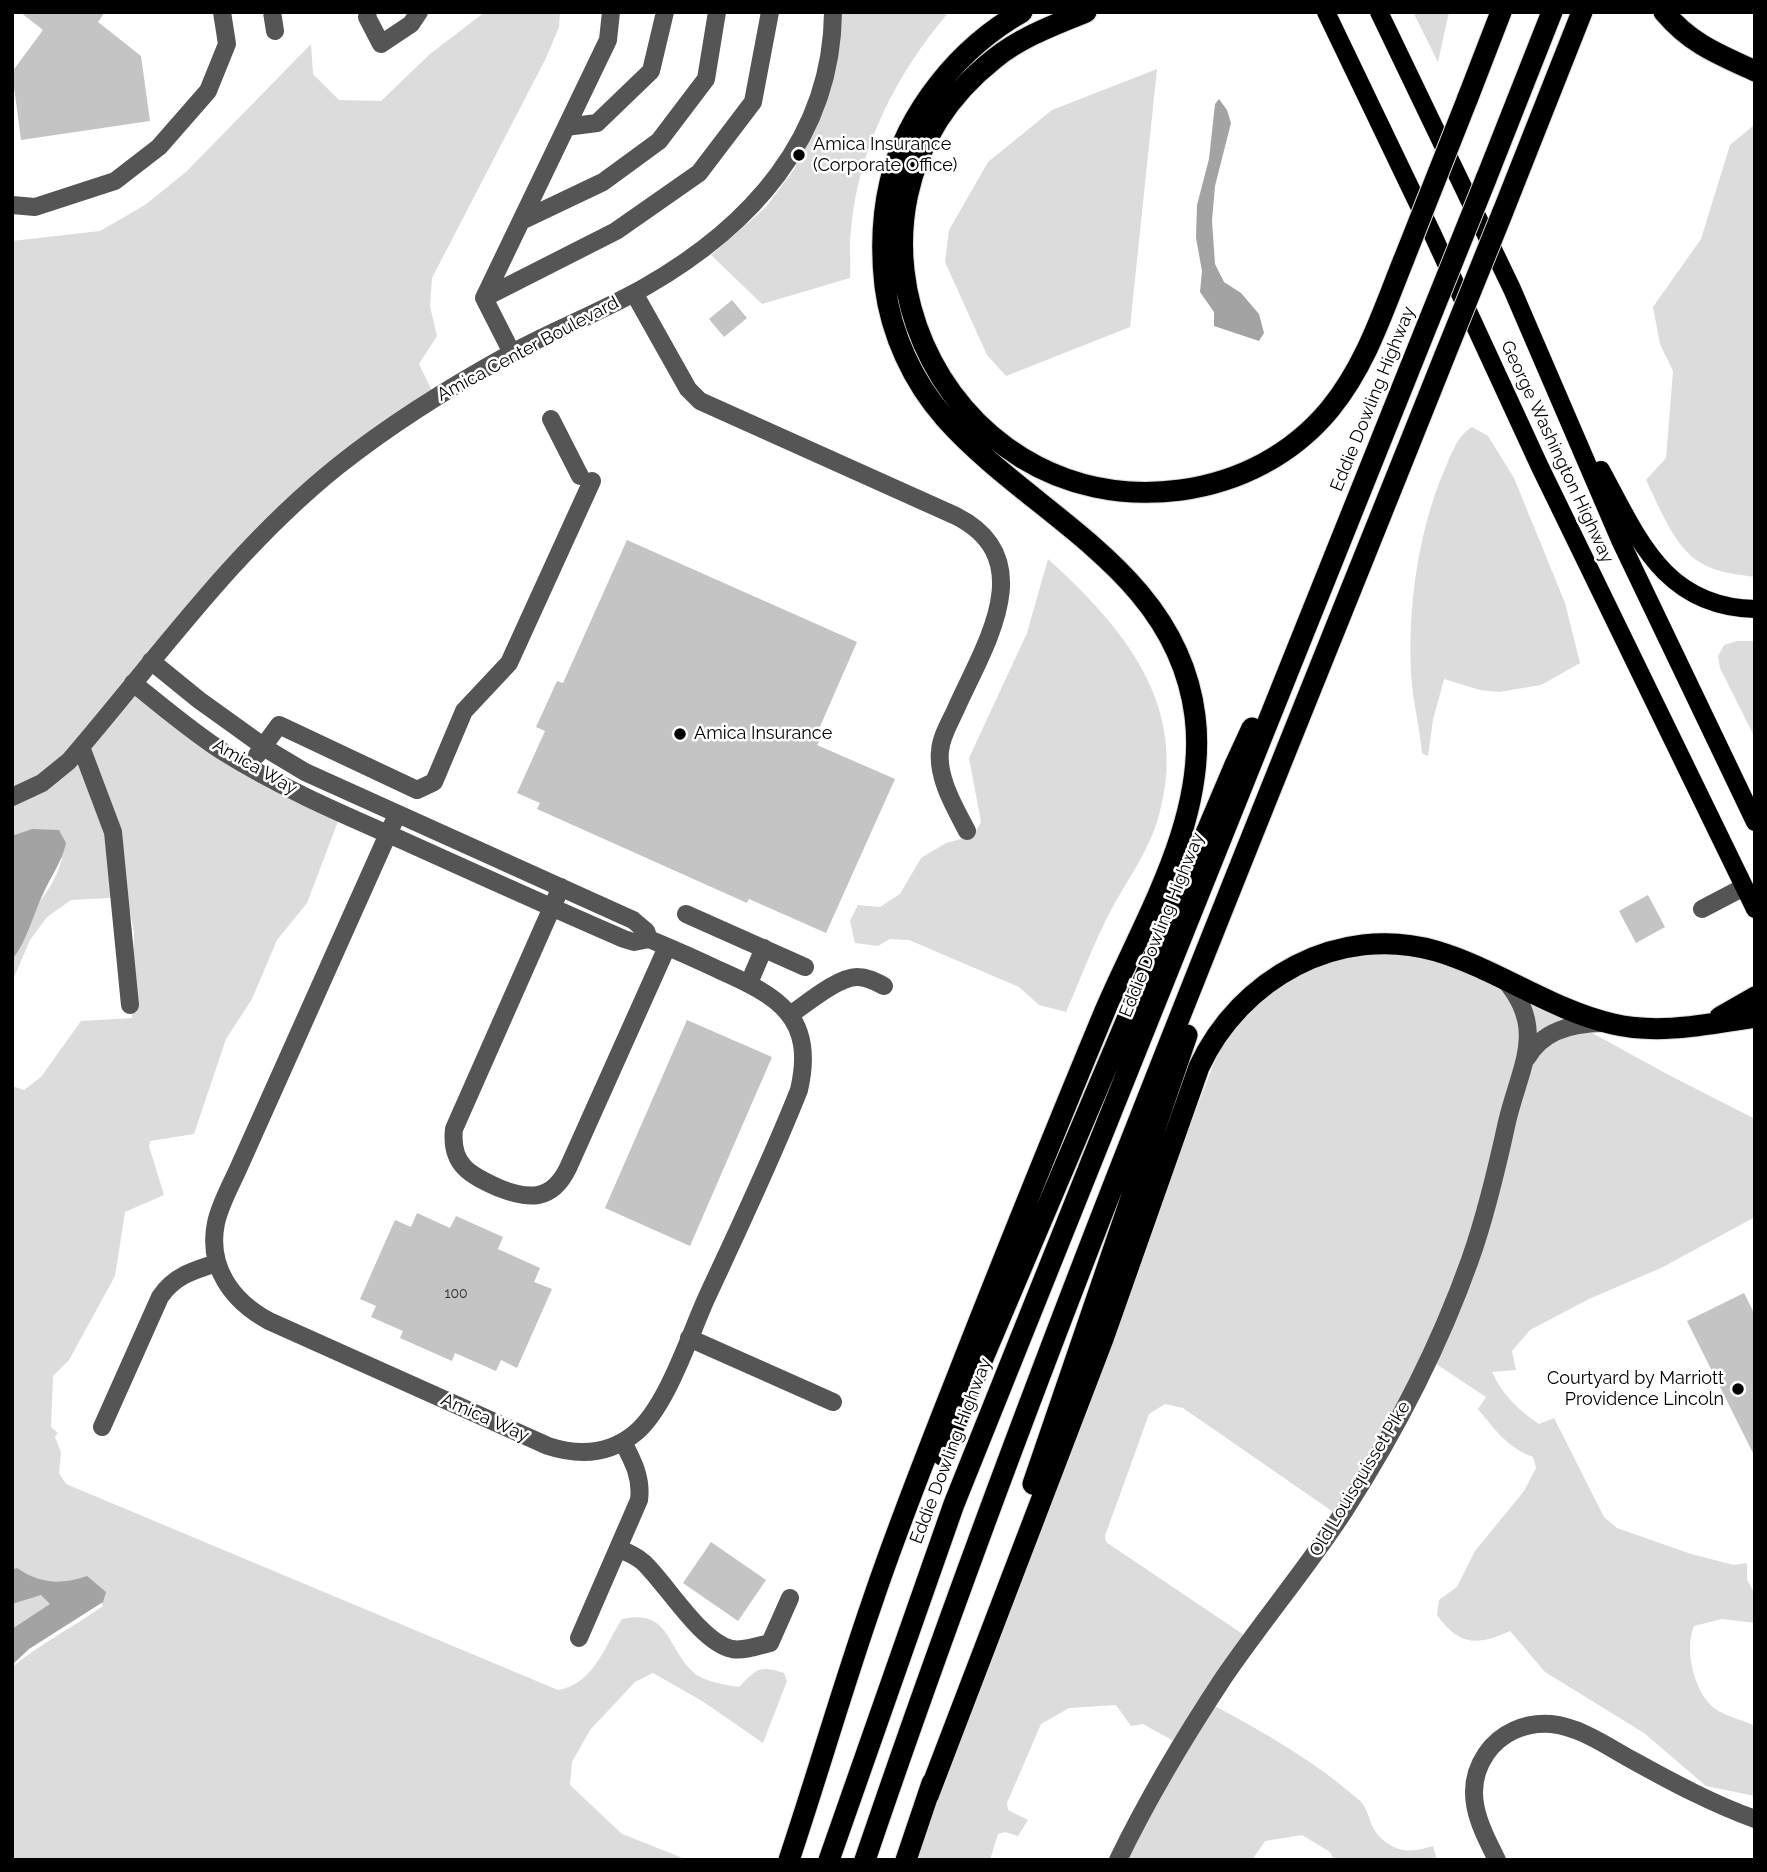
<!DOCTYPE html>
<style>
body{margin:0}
#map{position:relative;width:1767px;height:1872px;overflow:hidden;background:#fff;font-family:Raleway,sans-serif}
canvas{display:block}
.frame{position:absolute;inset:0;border:14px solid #000;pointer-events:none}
</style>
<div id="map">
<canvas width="1767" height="1872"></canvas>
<div class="frame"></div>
</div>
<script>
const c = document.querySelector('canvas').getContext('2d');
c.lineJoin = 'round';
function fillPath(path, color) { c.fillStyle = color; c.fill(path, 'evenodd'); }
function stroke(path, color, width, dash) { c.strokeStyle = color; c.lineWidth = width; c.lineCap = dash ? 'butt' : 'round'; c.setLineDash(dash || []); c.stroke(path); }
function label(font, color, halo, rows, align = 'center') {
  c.font = font + ' Raleway,sans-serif'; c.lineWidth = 5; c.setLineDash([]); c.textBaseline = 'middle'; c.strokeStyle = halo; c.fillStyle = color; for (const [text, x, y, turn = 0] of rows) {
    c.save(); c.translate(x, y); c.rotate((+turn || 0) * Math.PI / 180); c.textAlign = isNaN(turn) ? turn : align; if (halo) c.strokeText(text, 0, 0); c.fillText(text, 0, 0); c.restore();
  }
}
fillPath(new Path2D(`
 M485 12H560L559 27 546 58 432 278 430 306 437 336 419 364 435 397 340 468 221 581 141 681 230 752 342 811 307 903 277 940 252 999 226 1039 194 1134 150 1141 149 1146 164 1195 125 1212 115 1276 69 1360 53 1376 51 1427 58 1433 55 1437 61 1452 59 1473 66 1484 558 1690C594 1684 604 1647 622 1619 667 1609 666 1642 689 1668 701 1682 722 1684 739 1687 757 1669 758 1665 784 1673L787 1681 763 1743 702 1701 653 1673 635 1682 590 1730 572 1762 570 1785 622 1834 688 1860H12V1667C40 1644 73 1627 103 1606L98 1595 12 1634V1086L24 1090 41 1077 81 1021 132 1018 134 932 127 897 71 900 47 917 30 940 12 982C12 963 15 943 24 927 38 900 54 889 62 858L12 838V241L100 231 145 205 186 172 311 44 313 74 339 100 381 101 430 54Z
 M836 12H949C897 72 858 149 851 229 849 245 851 262 850 278L762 304 711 255 765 208 793 171 813 130Z
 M1413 12H1449L1438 62Z
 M1157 69 1130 327 1006 376 987 355 945 262 949 230 988 162 1052 110Z
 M1753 126H1755V577C1737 574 1717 573 1701 563 1675 549 1659 506 1646 480L1666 458 1673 371 1660 344 1653 307 1701 239 1730 145Z
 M1472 427 1488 436 1514 478 1565 603 1580 663 1541 685 1499 692 1480 690 1444 679 1433 720 1428 756 1422 753C1420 733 1416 714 1413 694 1405 625 1416 536 1444 471 1452 454 1456 437 1472 427Z
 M1048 559C1124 628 1190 706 1159 815 1150 849 1128 879 1111 910 1094 942 1081 978 1066 1012L1039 1005 1019 987 909 940 890 939 878 946 855 943 850 921 858 905 880 907 900 894 921 858 946 843 973 836 981 822 969 758 1027 633Z
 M1737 641H1755V738L1720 668 1718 656 1724 645Z
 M1375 934 1419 938 1667 1074 1755 1119V1217L1661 1268 1589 1299 1530 1330 1512 1351 1516 1370 1492 1372C1502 1394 1518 1410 1539 1424L1554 1418 1604 1517 1617 1528 1691 1554 1734 1565 1747 1563V1579L1755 1595V1623L1722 1619 1694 1626C1684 1649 1694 1692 1714 1708 1724 1716 1743 1720 1755 1726V1796L1706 1786 1644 1733 1545 1672 1510 1631C1478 1646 1459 1646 1437 1615L1439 1600 1457 1587 1475 1551 1524 1491 1536 1468 1533 1457C1507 1447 1495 1430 1478 1409L1486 1397 1436 1364 1431 1363 1339 1516 1183 1408 1165 1404 1149 1414 1105 1536 1106 1542 1247 1637 1215 1706C1265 1733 1316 1762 1359 1800 1373 1812 1365 1831 1392 1846 1406 1854 1418 1850 1433 1846L1437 1860H1334L1330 1852 1302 1835 1265 1841 1252 1860H1121L1181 1745 1143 1724 1131 1726 1116 1705 1069 1708 1041 1724 1007 1803 1008 1810 1028 1820 1018 1836 1005 1832 998 1834 990 1860H910L999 1618 1228 1027 1311 950Z`), '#dcdcdc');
fillPath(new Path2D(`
 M1219 99 1227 110 1231 123 1215 186 1212 221 1215 264 1224 282 1241 293 1259 314 1264 333 1259 341 1214 326V312L1200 292 1202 271 1196 238 1197 205 1209 159 1215 104Z
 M32 829 59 830 66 843C62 862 51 876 43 894 33 915 27 941 12 960V836Z
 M17 1568C41 1584 60 1585 87 1576L106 1592 103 1602 29 1649 12 1665V1629L50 1604 41 1595 12 1604V1570Z`), '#a3a3a3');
fillPath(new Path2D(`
 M20 12H105L98 22 141 56 150 121 21 140 12 72 43 30Z
 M732 300 747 318 724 337 709 319Z
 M627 540 857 642 815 738 820 740 817 745 895 779 826 933 749 899 747 903 537 809 540 803 517 793 545 731 536 727 557 681 563 683Z
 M1648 895 1665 927 1636 943 1619 911Z
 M687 1020 772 1057 690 1246 605 1208Z
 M417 1213 450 1228 456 1216 503 1237 498 1249 540 1268 534 1282 552 1289 517 1368 501 1360 496 1371 455 1353 452 1361 400 1338 403 1331 371 1317 376 1306 360 1299 395 1220 411 1227Z
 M1744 1293 1755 1315V1457L1687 1321Z
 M711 1542 766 1580 738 1621 683 1583Z`), '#c4c4c4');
const major = new Path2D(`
 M1326 12 1432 233 1540 467 1755 909
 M1379 12 1512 289 1620 540 1755 822
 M1601 470C1638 538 1664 607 1755 609`);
const highway = new Path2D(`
 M1086 12C1054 25 1021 37 994 59 801 212 937 522 1181 490 1239 482 1292 455 1330 409 1366 365 1383 311 1404 259
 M1664 12C1691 44 1718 54 1755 71
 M1467 100 1501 12
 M1486 179 1552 12
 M1502 214 1582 12
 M1720 1017 1755 997
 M942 1455 1234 767 1252 728
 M1033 1484 1187 1035
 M928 1796 1103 1339 1199 1067C1240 979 1338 923 1436 951 1497 969 1551 1010 1613 1024 1660 1035 1707 1024 1755 1017
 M789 1860C818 1773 843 1686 873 1600 901 1517 934 1436 966 1354 1011 1240 1057 1126 1104 1013 1143 921 1208 819 1195 716 1177 570 1032 516 945 418 913 382 891 334 885 286 881 251 882 216 890 182 907 111 960 47 1022 12
 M829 1860 954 1504 1430 318
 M865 1860C1038 1351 1246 854 1445 355
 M906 1860 932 1783`);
stroke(major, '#dbdbdb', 19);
stroke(highway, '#dbdbdb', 23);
stroke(new Path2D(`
 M272 12 275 31
 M368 12 367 17 381 44 411 24 419 12
 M566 127 597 123 651 71 665 12
 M12 205 35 207 115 181 159 147 208 91 227 44 222 12
 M521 221 603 182 659 141 706 79 717 12
 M634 293 688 389 700 401 956 516C1043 560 982 649 955 711 949 724 941 737 940 751 937 778 955 808 967 831
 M484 298 616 231 699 173 753 102 770 12
 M512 353 484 298 608 40 611 12
 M551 419 580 476
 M151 661 199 700 270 751 305 772 633 920 646 931 649 939
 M133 683C162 706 191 731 222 751 279 787 342 814 404 841 477 874 550 907 624 939L634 942 649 939C673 949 696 959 719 970 778 996 816 1017 799 1090 771 1161 738 1230 706 1299 689 1337 666 1409 634 1434 608 1455 579 1456 548 1446L269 1321C232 1301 207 1267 216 1223 220 1204 231 1185 239 1167L388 834 397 815
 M81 747 113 832 130 1005
 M257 755 279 725 417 790 434 782 464 711 509 663 592 481
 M12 797 42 783 69 761C156 660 233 550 338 466 392 423 450 387 510 354 554 330 601 312 645 287 750 227 832 138 833 12
 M561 887 454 1129C450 1165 470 1175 499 1188 529 1200 552 1201 568 1168L667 947
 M1702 909 1744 887
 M686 914 805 967
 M749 983 764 948
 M790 1015C806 1004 839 976 858 977 867 977 876 982 884 986
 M1527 1058C1542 1031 1573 1023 1603 1023
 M689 1338 833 1402
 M102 1427 160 1297C174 1276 194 1270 217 1263
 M619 1549C627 1552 636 1556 643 1562 666 1583 701 1643 732 1649 744 1651 758 1646 770 1643L790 1598
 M579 1638 639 1500C642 1478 633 1461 623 1442
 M1118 1860C1149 1796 1185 1736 1224 1677 1263 1620 1307 1568 1345 1510 1395 1432 1439 1347 1470 1260 1486 1215 1497 1168 1507 1122 1520 1066 1548 1029 1504 979
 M1497 1860C1480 1826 1461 1791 1486 1754 1500 1733 1525 1722 1551 1724 1581 1727 1608 1747 1634 1761 1672 1782 1713 1804 1755 1819`), '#555', 18);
stroke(major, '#000', 18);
stroke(highway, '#000', 21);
const highwayBridge = new Path2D(`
 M1404 259 1467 100
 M1430 318 1486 179
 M1445 355 1502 214`);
stroke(highwayBridge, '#dbdbdb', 23, []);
stroke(highwayBridge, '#000', 21);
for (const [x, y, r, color] of [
 [799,155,7,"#000"],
 [680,734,7,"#000"],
 [1738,1389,7,"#000"]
]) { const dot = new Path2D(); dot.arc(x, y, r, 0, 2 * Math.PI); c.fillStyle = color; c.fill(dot); stroke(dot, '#fff', 2.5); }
label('14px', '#313131', null, [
 ["100",456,1294]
]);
label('18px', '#000', '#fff', [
 ["Amica Insurance",813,145],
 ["(Corporate Office)",813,166],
 ["Amica Insurance",694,734],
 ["Courtyard by Marriott",1724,1379,"right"],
 ["Providence Lincoln",1724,1400,"right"]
], 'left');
label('18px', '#000', '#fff', [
 ["Amica Center Boulevard",528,349,-28],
 ["Eddie Dowling Highway",1373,399,-68],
 ["George Washington Highway",1557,452,65],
 ["Amica Way",255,767,30],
 ["Eddie Dowling Highway",1162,925,-68],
 ["Amica Way",485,1418,24],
 ["Eddie Dowling Highway",951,1451,-69],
 ["Old Louisquisset Pike",1360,1479,-59]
]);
</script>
